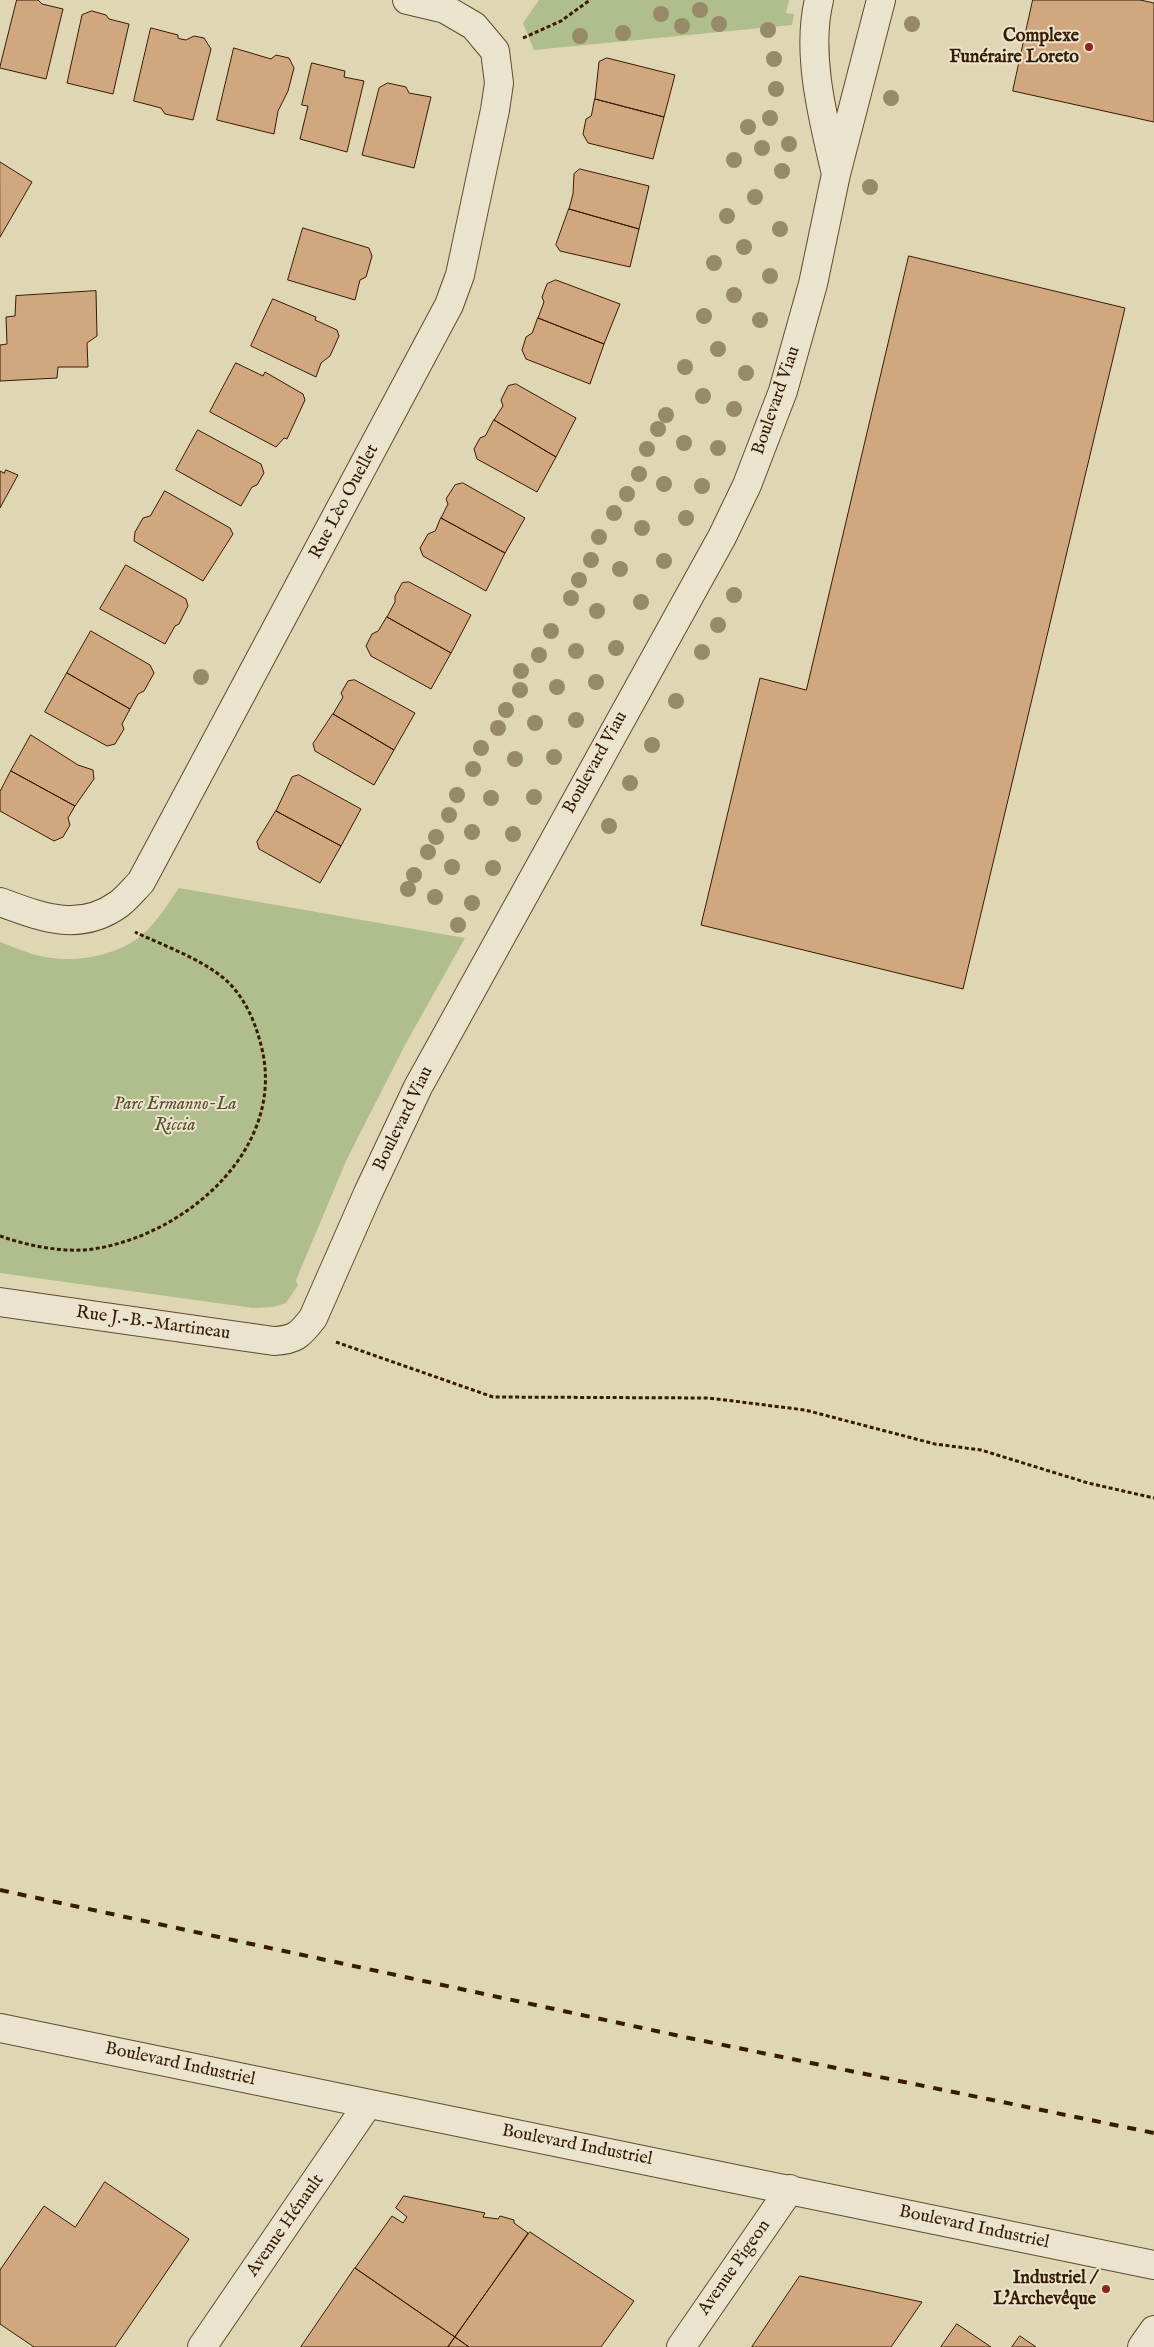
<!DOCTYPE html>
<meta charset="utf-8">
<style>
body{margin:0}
canvas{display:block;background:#dfd6b4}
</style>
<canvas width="1154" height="2347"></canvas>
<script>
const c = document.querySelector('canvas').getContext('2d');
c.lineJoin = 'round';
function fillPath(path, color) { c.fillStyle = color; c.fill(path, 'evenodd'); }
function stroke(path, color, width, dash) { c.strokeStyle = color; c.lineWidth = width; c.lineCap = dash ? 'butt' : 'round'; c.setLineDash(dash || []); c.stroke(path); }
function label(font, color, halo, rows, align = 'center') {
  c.font = font + ' "IM FELL English",serif'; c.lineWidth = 4; c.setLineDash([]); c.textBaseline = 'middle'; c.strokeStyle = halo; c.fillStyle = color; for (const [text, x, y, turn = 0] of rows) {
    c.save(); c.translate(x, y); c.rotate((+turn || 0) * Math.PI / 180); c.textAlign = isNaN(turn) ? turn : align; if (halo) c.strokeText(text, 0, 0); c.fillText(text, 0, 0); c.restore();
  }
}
fillPath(new Path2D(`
 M539 0H789L786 13 794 14 792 25 534 50 523 23Z
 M179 888 465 938 405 1045 347 1159 296 1280 298 1285 286 1303 273 1307 253 1308 0 1273V942C16 948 34 956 52 958 79 962 114 955 137 939 153 928 168 904 179 888Z`), '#b0be8e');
const building = new Path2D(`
 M17 0H38L42 4 63 9 46 79 0 68Z
 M1033 0H1140L1154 3V122L1013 91Z
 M92 11 106 15 109 19 129 24 113 94 67 83 82 15Z
 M151 28 178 35V38L181 39 186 40 194 36 204 38 211 49 193 120 165 114 161 108 134 101Z
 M234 48 271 59 276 55 289 58 294 68 288 91 278 111 274 134 217 120Z
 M607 58 675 75 664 117 595 99 599 62Z
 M312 63 345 71 344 77 364 81 347 152 300 139 308 106 302 105Z
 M388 83 406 87 409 93 431 97 414 168 362 155 379 88Z
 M595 99 664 117 653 159 588 143 583 134 586 119 591 116Z
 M0 162 32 182 0 237Z
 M580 169 649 186 639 229 569 209 573 194 574 174Z
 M569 209 639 229 630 267 560 251 556 245Z
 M303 228 369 248 372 256 366 277 360 280 355 300 288 280Z
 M909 256 1125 308 963 989 701 925 760 678 806 690Z
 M556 280 620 304 604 344 538 318 544 302 542 297 547 284Z
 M96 291 97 336 87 343 88 367H58L57 378 0 381V345L7 344 6 317 15 316 16 296Z
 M273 299 316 317 315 320 337 330 339 336 330 356 321 363 316 377 251 346Z
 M538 318 604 344 590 384 526 359 522 350 526 337 532 333Z
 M236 363 263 376 265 372 303 394 305 400 287 439 284 438 276 447 210 412Z
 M516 384 576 418 556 457 494 420 503 406 501 400 508 386Z
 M494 420 556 457 537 492 477 459 474 449 480 438 485 436Z
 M198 430 261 464 264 473 257 485 252 487 241 506 176 470Z
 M6 470 18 475 0 508V471L4 473Z
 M463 483 525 518 505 553 441 518 448 504 446 499 455 485Z
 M165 491 230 528 233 534 203 581 134 541 135 532 143 518 150 516Z
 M441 518 505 553 486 591 423 556 420 548 428 534 435 531Z
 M126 565 186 599 188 606 179 624 175 626 165 644 100 609Z
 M409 582 471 615 451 653 387 617 395 602V596L402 583Z
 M387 617 451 653 431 689 371 656 366 646 372 634 378 631Z
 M91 631 150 665 154 673 144 691 138 694 130 709 67 673Z
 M67 673 130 709 122 724 124 729 115 744 107 746 45 712Z
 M355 680 415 713 394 750 333 714 343 697 341 693 348 681Z
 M333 714 394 750 374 785 315 751 313 744Z
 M31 735 78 765 93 770 94 779 75 806 11 771Z
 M11 771 75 806 68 818 70 825 63 837 54 841 0 811V792Z
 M299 775 361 809 341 846 276 811 292 777Z
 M276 811 341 846 320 883 259 849 257 842Z
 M105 2182 189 2239 115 2347H34L0 2324V2270L44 2206 75 2227Z
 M404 2196 485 2213 483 2217 498 2219 500 2216 514 2220V2223L528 2233 455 2337 355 2268 392 2216 403 2223 407 2217 396 2208Z
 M530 2232 634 2301 601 2347H469L455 2337Z
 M355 2268 455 2337 448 2347H301Z
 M800 2276 922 2302 891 2347H752Z
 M957 2324 991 2347H941Z
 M1020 2336 1036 2347H1012Z
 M455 2337 469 2347H448Z`);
fillPath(building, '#d1a780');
stroke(building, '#371b02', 1);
const minor = new Path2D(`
 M819 0C806 53 823 118 835 170
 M0 902C41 917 79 933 119 904 127 898 134 889 141 882L449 305 460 275 495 110 499 83 495 51 474 26 445 9 407 0
 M0 1302 274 1341C295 1340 300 1335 313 1318L368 1193 418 1087 722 537 747 485 783 391 813 284 836 174 881 0
 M0 2028 1154 2265
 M202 2347 368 2104
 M681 2347 790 2189
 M1142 2347 1154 2330`);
stroke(minor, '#614a2e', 30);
stroke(new Path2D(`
 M523 38 561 21 590 0
 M0 1236C28 1246 64 1253 93 1249 187 1235 288 1147 261 1045 255 1022 246 1000 228 982 203 959 166 947 135 932
 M336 1342 493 1397 709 1398 805 1410 935 1444 981 1450 1088 1483 1154 1498`), '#371b02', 3, [4, 2.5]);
stroke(minor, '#eae4ce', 28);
stroke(new Path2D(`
 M0 1890 689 2038 1154 2133`), '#371b02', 4, [9, 9]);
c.fillStyle = '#968a69';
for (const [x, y] of [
 [700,10],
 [661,14],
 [719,24],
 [912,24],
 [682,26],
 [768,30],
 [623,33],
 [580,36],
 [774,59],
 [776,89],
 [891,98],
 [770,118],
 [748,127],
 [789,144],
 [762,148],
 [734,160],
 [782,171],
 [870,187],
 [755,197],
 [727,216],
 [780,229],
 [744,247],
 [714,263],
 [770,276],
 [734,295],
 [704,316],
 [760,320],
 [718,349],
 [685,367],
 [746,373],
 [703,396],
 [734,409],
 [666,415],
 [658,429],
 [684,443],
 [718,448],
 [647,449],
 [639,474],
 [664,484],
 [702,486],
 [627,494],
 [614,513],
 [686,518],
 [642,528],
 [599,537],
 [591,560],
 [664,561],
 [620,569],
 [579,580],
 [734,595],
 [571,598],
 [641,602],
 [597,611],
 [718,625],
 [551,631],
 [616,648],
 [576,651],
 [702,652],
 [539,655],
 [521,671],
 [201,677],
 [596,682],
 [557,687],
 [520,690],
 [676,701],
 [506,710],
 [576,720],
 [535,723],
 [498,728],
 [652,745],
 [481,748],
 [554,757],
 [515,759],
 [473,769],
 [630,783],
 [457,795],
 [534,797],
 [491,798],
 [449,815],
 [609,826],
 [472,832],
 [513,834],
 [436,837],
 [428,852],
 [452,867],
 [493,868],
 [414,875],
 [408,889],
 [435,897],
 [472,903],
 [458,925]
]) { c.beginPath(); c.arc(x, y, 8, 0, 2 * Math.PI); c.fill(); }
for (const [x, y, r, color] of [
 [1089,47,5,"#8f2418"],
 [1106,2289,5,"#8f2418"]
]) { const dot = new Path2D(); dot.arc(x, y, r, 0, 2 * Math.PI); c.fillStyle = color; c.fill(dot); stroke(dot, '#eae4ce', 2); }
label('bold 18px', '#371b02', '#eae4ce', [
 ["Complexe",1079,37],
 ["Funéraire Loreto",1079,58],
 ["Industriel /",1096,2279],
 ["L'Archevêque",1096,2300]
], 'right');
label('18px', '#371b02', '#eae4ce', [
 ["Boulevard Viau",777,401,-71],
 ["Rue Lèo Ouellet",345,502,-62],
 ["Boulevard Viau",596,763,-61],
 ["Boulevard Viau",404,1119,-64],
 ["Rue J.-B.-Martineau",153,1324,8],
 ["Boulevard Industriel",180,2065,12],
 ["Boulevard Industriel",577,2146,11],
 ["Avenue Hénault",286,2226,-55],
 ["Boulevard Industriel",974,2228,12],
 ["Avenue Pigeon",735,2268,-55]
]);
label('italic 18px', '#5b4c2c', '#eae4ce', [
 ["Parc Ermanno-La",175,1105],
 ["Riccia",175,1126]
]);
</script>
